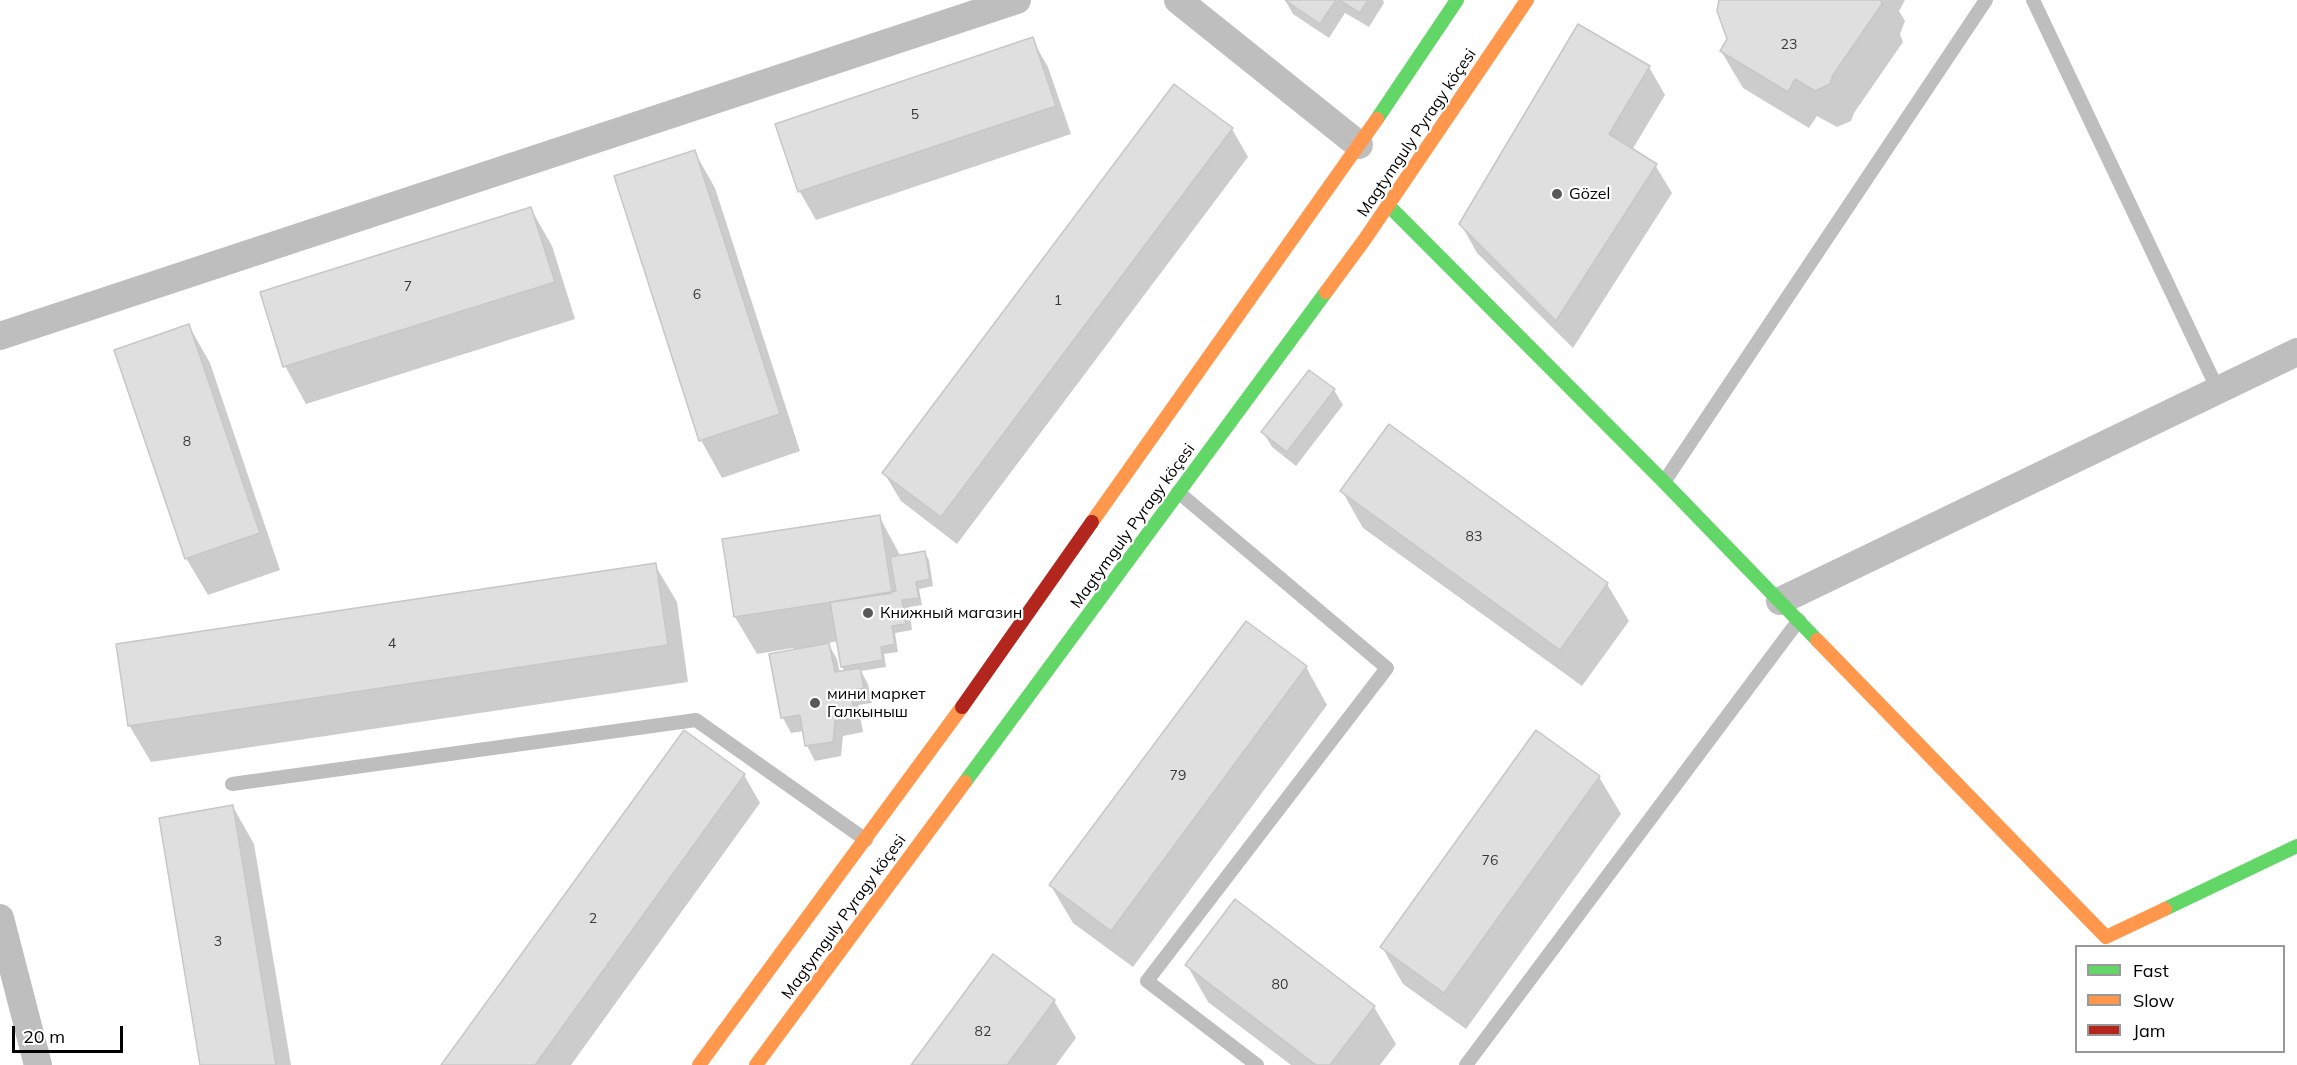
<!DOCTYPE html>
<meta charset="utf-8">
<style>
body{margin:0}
#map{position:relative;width:2297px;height:1065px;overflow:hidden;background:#fff;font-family:Mulish,sans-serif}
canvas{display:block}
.legend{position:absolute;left:2075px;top:945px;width:210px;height:108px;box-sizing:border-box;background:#fff;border:2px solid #999;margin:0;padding:8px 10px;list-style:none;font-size:18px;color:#000}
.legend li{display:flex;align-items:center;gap:12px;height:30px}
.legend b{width:30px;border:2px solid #999}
.scale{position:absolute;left:12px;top:1026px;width:111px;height:27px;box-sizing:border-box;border:3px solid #000;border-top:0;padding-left:8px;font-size:18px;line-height:21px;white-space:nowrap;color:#000;-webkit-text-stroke:4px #fff;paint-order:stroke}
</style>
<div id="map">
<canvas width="2297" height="1065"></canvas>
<ul class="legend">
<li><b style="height:8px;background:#63d668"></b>Fast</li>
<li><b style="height:8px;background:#ff974d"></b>Slow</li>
<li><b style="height:8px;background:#b3261e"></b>Jam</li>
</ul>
<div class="scale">20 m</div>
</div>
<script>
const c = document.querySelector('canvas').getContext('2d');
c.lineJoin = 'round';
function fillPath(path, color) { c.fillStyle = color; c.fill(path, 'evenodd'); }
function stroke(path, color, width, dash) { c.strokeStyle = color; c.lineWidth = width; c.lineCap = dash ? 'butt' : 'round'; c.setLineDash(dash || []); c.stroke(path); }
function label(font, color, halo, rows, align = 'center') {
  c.font = font + ' Mulish,sans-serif'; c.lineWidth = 4.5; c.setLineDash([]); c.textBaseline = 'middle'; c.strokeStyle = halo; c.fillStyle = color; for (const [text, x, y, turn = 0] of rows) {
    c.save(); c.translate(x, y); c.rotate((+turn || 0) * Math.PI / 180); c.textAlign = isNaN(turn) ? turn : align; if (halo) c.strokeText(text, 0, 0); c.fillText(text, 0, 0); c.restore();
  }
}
fillPath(new Path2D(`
 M1285 0H1383L1384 3 1369 27 1345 13 1329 38 1293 14Z
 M1721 0H1905L1899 11 1905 21 1900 34 1903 42 1854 113 1851 121 1837 127 1817 116 1809 128 1743 88 1721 51 1729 39Z
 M1032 39 1048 67 1071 134 816 220 800 192 777 125Z
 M1649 67 1665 95 1632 150 1655 165 1672 193 1573 348 1477 253 1461 224Z
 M1232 129 1248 157 957 544 901 501 884 473Z
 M694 151 715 188 800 451 722 478 701 440Z
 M531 209 552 246 575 319 306 404 285 366Z
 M189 326 210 363 280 570 208 595 186 558Z
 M1334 390 1343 405 1296 466 1272 447 1263 432Z
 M1342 491 1607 584 1629 621 1582 686 1363 528Z
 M879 516 901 557 925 553 929 560 933 586 919 589 922 605 909 607 912 630 895 633 898 652 884 654 886 667 861 671 868 684 872 703 858 705 863 732 843 736 841 756 815 761 807 746 804 731 791 733 783 718 771 655 793 651V648L757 654 735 617 724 540ZM838 641 842 667 845 672 840 673 837 659 828 643Z
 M655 565 677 602 688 682 151 762 129 725Z
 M1306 667 1327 705 1133 967 1073 923 1051 886Z
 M744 775 760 803 571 1065H443Z
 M1599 777 1621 814 1466 1029 1403 984 1382 947Z
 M233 807 254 844 291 1065H202Z
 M1187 965 1374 1007 1396 1044 1380 1065H1291L1208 1002Z
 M1054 1001 1076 1038 1056 1065H913Z`), '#0003');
const building = new Path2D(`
 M1285 0H1336L1320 24Z
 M1339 0H1368L1360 13Z
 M1719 0H1881L1882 4 1833 75 1830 84 1815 91 1795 79 1788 92 1720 51 1727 39 1717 11Z
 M1578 24 1650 66 1609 134 1657 164 1556 321 1459 224Z
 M1033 37 1056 106 798 192 775 124Z
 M1174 84 1233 128 941 517 882 473Z
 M695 150 780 414 699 441 614 176Z
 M531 207 555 282 283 367 260 292Z
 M189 324 260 533 185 559 114 350Z
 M1309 370 1335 389 1287 452 1261 432Z
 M1389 424 1608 583 1560 650 1340 491Z
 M880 515 892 593 734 617 722 539Z
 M925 551 930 579 916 582 919 598 902 600 906 624 892 626 895 644 881 647 883 660 841 667 830 602 896 591 890 557Z
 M656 563 668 645 128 726 116 644Z
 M1246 621 1307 666 1111 931 1049 885Z
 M829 643 835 672 860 668 864 688 851 690 855 717 835 721 833 742 805 746 800 715 781 718 769 654Z
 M684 730 745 774 535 1065H441Z
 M1536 730 1600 776 1444 993 1380 947Z
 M233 805 276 1065H200L159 818Z
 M1235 899 1375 1006 1330 1065H1316L1185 965Z
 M993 954 1055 1000 1007 1065H911Z`);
fillPath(building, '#dfdfdf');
stroke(building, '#c7c7c7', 1.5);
stroke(new Path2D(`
 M2033 0 2218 390
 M1664 482 1986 0
 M1178 492 1387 668 1147 981 1257 1065
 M232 784 696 720 866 840
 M1466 1065 1799 620`), '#bebebe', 14);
stroke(new Path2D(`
 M1178 0 1359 145
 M0 336 1017 0
 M1780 601 2297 352
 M0 918 38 1065`), '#bebebe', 28);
stroke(new Path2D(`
 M1377 119 1457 0
 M1388 205 1664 482 1817 640
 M965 782 1326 292
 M2165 909 2297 846`), '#63d668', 14);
stroke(new Path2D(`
 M1326 292 1365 239 1527 0
 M1092 522 1377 119
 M1817 640 2106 937 2165 909
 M699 1065 962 707
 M756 1065 965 782`), '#ff974d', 14);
stroke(new Path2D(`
 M962 707 1092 522`), '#b3261e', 14);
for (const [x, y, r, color] of [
 [1557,194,6,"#595959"],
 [868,613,6,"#595959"],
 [815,703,6,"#595959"]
]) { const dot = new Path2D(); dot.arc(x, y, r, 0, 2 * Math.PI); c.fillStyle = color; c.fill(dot); stroke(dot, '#fff', 2); }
label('14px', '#383838', null, [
 ["23",1789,45],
 ["5",915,115],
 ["7",408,287],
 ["6",697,295],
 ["1",1058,301],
 ["8",187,442],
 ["83",1474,537],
 ["4",392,644],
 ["79",1178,776],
 ["76",1490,861],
 ["2",593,919],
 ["3",218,942],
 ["80",1280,985],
 ["82",983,1032]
]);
label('16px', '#000', '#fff', [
 ["Magtymguly Pyragy köçesi",1417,133,-56],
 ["Magtymguly Pyragy köçesi",1133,526,-54],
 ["Magtymguly Pyragy köçesi",844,917,-54]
]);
label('16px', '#000', '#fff', [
 ["Gözel",1569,194],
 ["Книжный магазин",880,613],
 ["мини маркет",827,694],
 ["Галкыныш",827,712]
], 'left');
</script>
